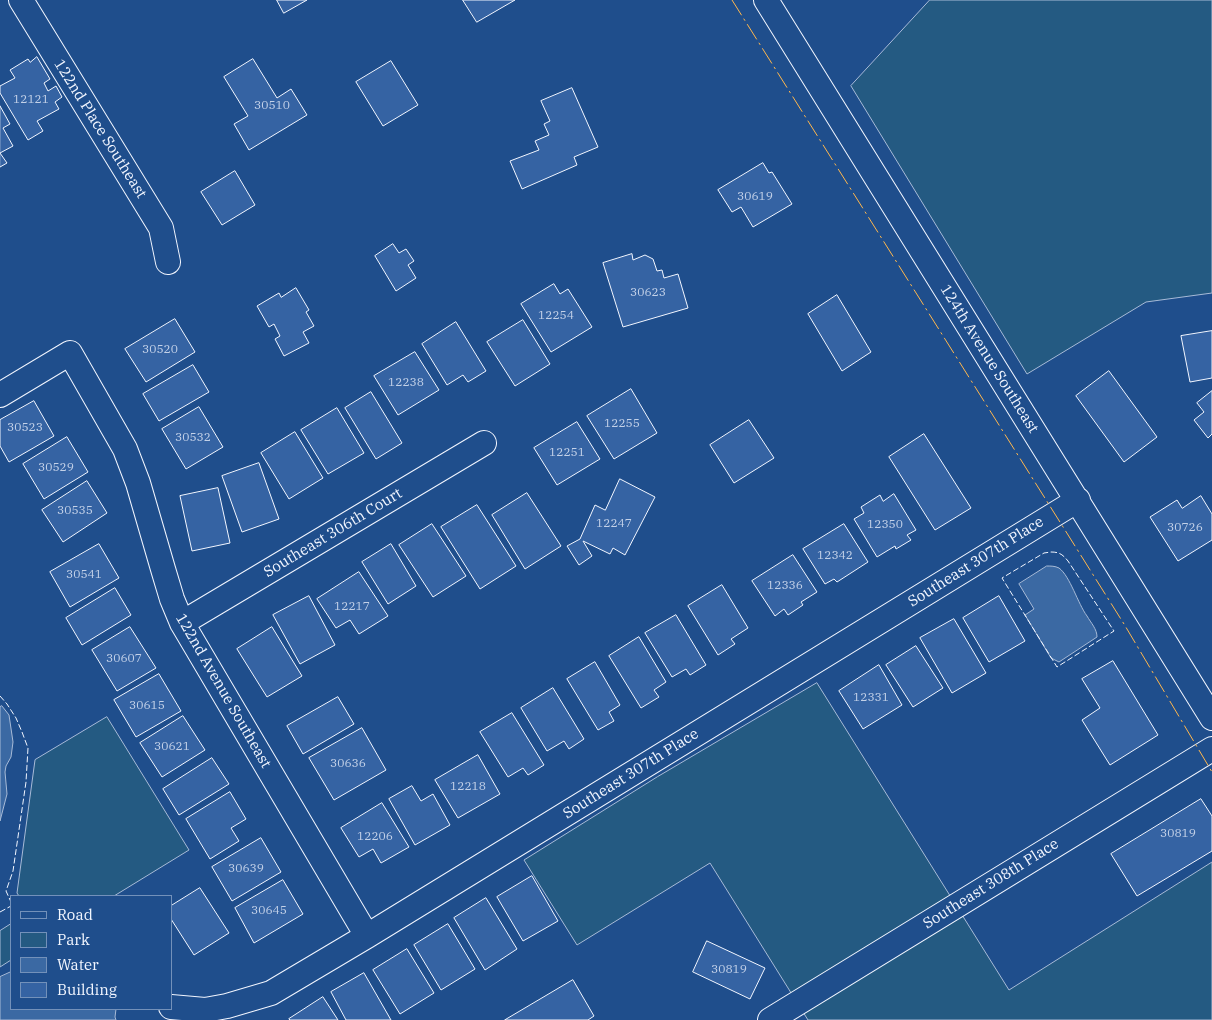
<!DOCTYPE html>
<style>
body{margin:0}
#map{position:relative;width:1212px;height:1020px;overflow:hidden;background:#1f4e8c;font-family:"IBM Plex Serif",serif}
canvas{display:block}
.legend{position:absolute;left:10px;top:895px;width:162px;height:115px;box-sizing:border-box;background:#1f4e8c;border:1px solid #7391ba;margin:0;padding:6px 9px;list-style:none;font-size:15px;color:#f2f6ff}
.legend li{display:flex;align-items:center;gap:10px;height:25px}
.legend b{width:25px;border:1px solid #7391ba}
</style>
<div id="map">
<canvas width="1212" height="1020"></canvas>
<ul class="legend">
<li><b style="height:6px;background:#1f4e8c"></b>Road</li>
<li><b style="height:14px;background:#245a82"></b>Park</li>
<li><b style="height:14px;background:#3b69a3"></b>Water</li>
<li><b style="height:14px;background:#3563a3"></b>Building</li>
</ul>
</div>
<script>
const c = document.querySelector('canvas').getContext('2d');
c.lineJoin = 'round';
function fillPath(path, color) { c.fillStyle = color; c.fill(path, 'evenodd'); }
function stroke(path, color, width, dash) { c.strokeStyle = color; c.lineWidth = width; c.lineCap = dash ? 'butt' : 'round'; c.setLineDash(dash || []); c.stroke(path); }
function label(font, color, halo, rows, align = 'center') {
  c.font = font + ' "IBM Plex Serif",serif'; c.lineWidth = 4; c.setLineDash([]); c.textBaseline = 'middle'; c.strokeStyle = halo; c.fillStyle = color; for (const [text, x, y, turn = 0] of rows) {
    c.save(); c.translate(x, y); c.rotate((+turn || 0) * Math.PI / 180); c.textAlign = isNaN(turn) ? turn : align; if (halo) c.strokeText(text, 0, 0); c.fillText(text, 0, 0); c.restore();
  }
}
const green = new Path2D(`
 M930 0H1212V293L1146 302 1027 374 851 86Z
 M817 683 1009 990 1212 862V1020H808L710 863 577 945 524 860 657 777Z
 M107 717 189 850 114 896H19L17 893 35 760Z
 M11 924V960L0 967V931Z`);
fillPath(green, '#245a82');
stroke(green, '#a8bbd7', 1);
const water = new Path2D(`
 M1047 566C1051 566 1055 566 1059 568 1070 576 1078 604 1087 616 1091 623 1097 629 1097 637L1059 662 1051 658 1025 615 1034 609 1019 584Z
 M2 706 9 715 13 742 11 757 6 766 5 772 7 794 0 821V707Z
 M11 972V1009H116L115 1017 116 1020H0V977Z`);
fillPath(water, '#3b69a3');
stroke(water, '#a8bbd7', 1);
const building = new Path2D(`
 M277 0H307L284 13Z
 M463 0H515L477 22Z
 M37 57 50 79 44 83 48 91 56 86 62 97 55 102 59 109 37 121 43 131 28 140 0 93V86L15 78 10 70 28 59 30 62Z
 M253 59 277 98 291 89 307 115 249 150 234 124 248 116 224 77Z
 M391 61 418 105 383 126 356 82Z
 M572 88 598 147 574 157 577 165 522 189 510 161 539 150 535 141 549 135 544 124 550 121 541 101Z
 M0 106 10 124 3 128 13 146 0 153 7 163 0 167Z
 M763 163 769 173 772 172 792 204 753 227 741 207 732 212 718 190Z
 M235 171 255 205 222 225 201 192Z
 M393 244 399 253 406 249 414 261 408 265 416 278 396 291 375 256Z
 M632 254 633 260 645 255 653 259 657 271 662 270 664 278 678 274 688 308 623 327 603 263Z
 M554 284 560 294 568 289 592 327 551 352 521 304Z
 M296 288 309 310 306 312 314 326 303 332 309 343 284 356 275 339 280 336 274 324 269 327 257 306 279 293 281 297Z
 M837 295 871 352 842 371 808 314Z
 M175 319 195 352 146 382 125 349Z
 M523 320 550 364 515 386 487 342Z
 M456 322 486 371 468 382 463 375 447 385 422 344Z
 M1212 331V378L1190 382 1181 336Z
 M415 352 439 390 398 415 374 376Z
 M193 365 209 392 159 421 143 394Z
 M1109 371 1157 437 1124 462 1076 396Z
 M631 389 657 433 614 459 587 416Z
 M1212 391V434L1208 438 1194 420 1204 412 1197 403Z
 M371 392 402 443 376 459 345 408Z
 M34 401 54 436 9 462 0 446V420Z
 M199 407 223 447 186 469 162 429Z
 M337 408 364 453 328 474 301 430Z
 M749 420 774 458 734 483 710 445Z
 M577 422 600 459 557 485 534 448Z
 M295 432 323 478 289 499 261 453Z
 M924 434 971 508 935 530 889 457Z
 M67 437 88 472 44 499 23 464Z
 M259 463 279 519 242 532 222 476Z
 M620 479 655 497 625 555 613 548 610 554 583 541 592 556 579 565 567 546 580 539 595 505 605 510Z
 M87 481 107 513 63 542 42 510Z
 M218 488 230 543 192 551 180 496Z
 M527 493 561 546 525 569 492 515Z
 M894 494 916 530 907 535 911 540 896 549 895 546 877 557 854 519 864 513 861 507 880 495 883 501Z
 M1201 496 1212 514V540L1178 561 1150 517 1177 500 1182 508Z
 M477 505 516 566 480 589 441 527Z
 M432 524 466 576 433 597 399 545Z
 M844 524 868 562 837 582 834 579 825 584 803 549Z
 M99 544 119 578 70 607 50 572Z
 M391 544 416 586 388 604 362 562Z
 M793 555 817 592 801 602 803 605 788 615 784 609 775 616 752 581Z
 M359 572 388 616 359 634 350 620 336 628 317 599Z
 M722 585 748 628 731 639 735 644 718 655 688 606Z
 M115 588 131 615 82 645 66 618Z
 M309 596 335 645 300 664 273 615Z
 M999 596 1025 641 989 662 963 618Z
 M676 615 706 665 690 675 686 669 672 677 645 633Z
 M954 619 986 673 952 693 920 638Z
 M130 627 156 668 117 691 92 650Z
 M272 627 302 676 267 697 237 649Z
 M639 637 666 682 654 690 659 697 641 708 609 656Z
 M916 646 943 688 913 707 886 665Z
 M1113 661 1158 735 1110 765 1082 720 1100 708 1082 679Z
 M595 662 620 705 609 712 614 721 598 730 567 679Z
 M879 665 902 705 863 729 839 691Z
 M159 674 181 711 136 737 114 700Z
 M553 688 584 739 569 749 564 741 547 751 521 708Z
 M338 697 354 724 303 754 287 726Z
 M512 713 544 765 528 775 523 768 508 777 480 732Z
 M183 716 205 750 162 777 140 743Z
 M362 728 386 770 334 800 309 758Z
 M478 755 500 794 458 818 435 780Z
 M212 758 229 784 179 815 163 789Z
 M412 786 421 801 433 794 450 825 415 845 389 799Z
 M230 792 246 819 231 828 239 841 210 859 186 819Z
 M1201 799 1212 816V851L1137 896 1111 854Z
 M382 803 409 847 381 863 373 849 359 857 341 828Z
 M261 838 281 872 232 901 212 867Z
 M532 876 558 921 523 941 497 897Z
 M283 880 303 914 254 943 235 908Z
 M200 888 229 933 194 955 171 919V906Z
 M486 898 517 949 485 970 454 918Z
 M448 924 475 969 441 990 414 945Z
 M707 941 765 968 750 999 693 972Z
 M407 949 434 993 400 1014 373 970Z
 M364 973 391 1020H346L331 992Z
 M573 980 594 1016 588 1020H505Z
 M323 997 338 1020H290L289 1019Z`);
fillPath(building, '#3563a3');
stroke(building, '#f2f6ff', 1);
const minor = new Path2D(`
 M21 0 161 228 168 262
 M766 0 1212 718
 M0 395 70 353 125 449 138 483 163 569 172 599 182 623 367 936
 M182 623 484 443
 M171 1007 205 1010 227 1006 271 993 367 936 1078 500
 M770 1020 1212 749`);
stroke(minor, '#f2f6ff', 26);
stroke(minor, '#1f4e8c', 24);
stroke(new Path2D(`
 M1051 552C1060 552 1063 555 1068 561L1114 631 1057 667 1002 578 1044 553Z
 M0 696 7 704 16 718 22 732 28 748 26 782 13 871 6 891 11 902
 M0 912 11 906`), '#f2f6ff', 1, [6, 2.5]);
stroke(new Path2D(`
 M732 0 1124 624 1212 772`), '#ffb74d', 1, [18, 4, 2.5, 4]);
label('12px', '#c3d1e8', null, [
 ["12121",31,100],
 ["30510",272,106],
 ["30619",755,197],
 ["30623",648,293],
 ["12254",556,316],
 ["30520",160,350],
 ["12238",406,383],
 ["12255",622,424],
 ["30523",25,428],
 ["30532",193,438],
 ["12251",567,453],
 ["30529",56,468],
 ["30535",75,511],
 ["12247",614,524],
 ["12350",885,525],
 ["30726",1185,528],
 ["12342",835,556],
 ["30541",84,575],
 ["12336",785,586],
 ["12217",352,607],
 ["30607",124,659],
 ["12331",871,698],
 ["30615",147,706],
 ["30621",172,747],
 ["30636",348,764],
 ["12218",468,787],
 ["30819",1178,834],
 ["12206",375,837],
 ["30639",246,869],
 ["30645",269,911],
 ["30819",729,970]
]);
label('15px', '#f2f6ff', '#1f4e8c', [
 ["122nd Place Southeast",100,129,58],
 ["124th Avenue Southeast",989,359,58],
 ["Southeast 306th Court",333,533,-31],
 ["Southeast 307th Place",976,562,-32],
 ["122nd Avenue Southeast",223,691,60],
 ["Southeast 307th Place",631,774,-32],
 ["Southeast 308th Place",991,884,-32]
]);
</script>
